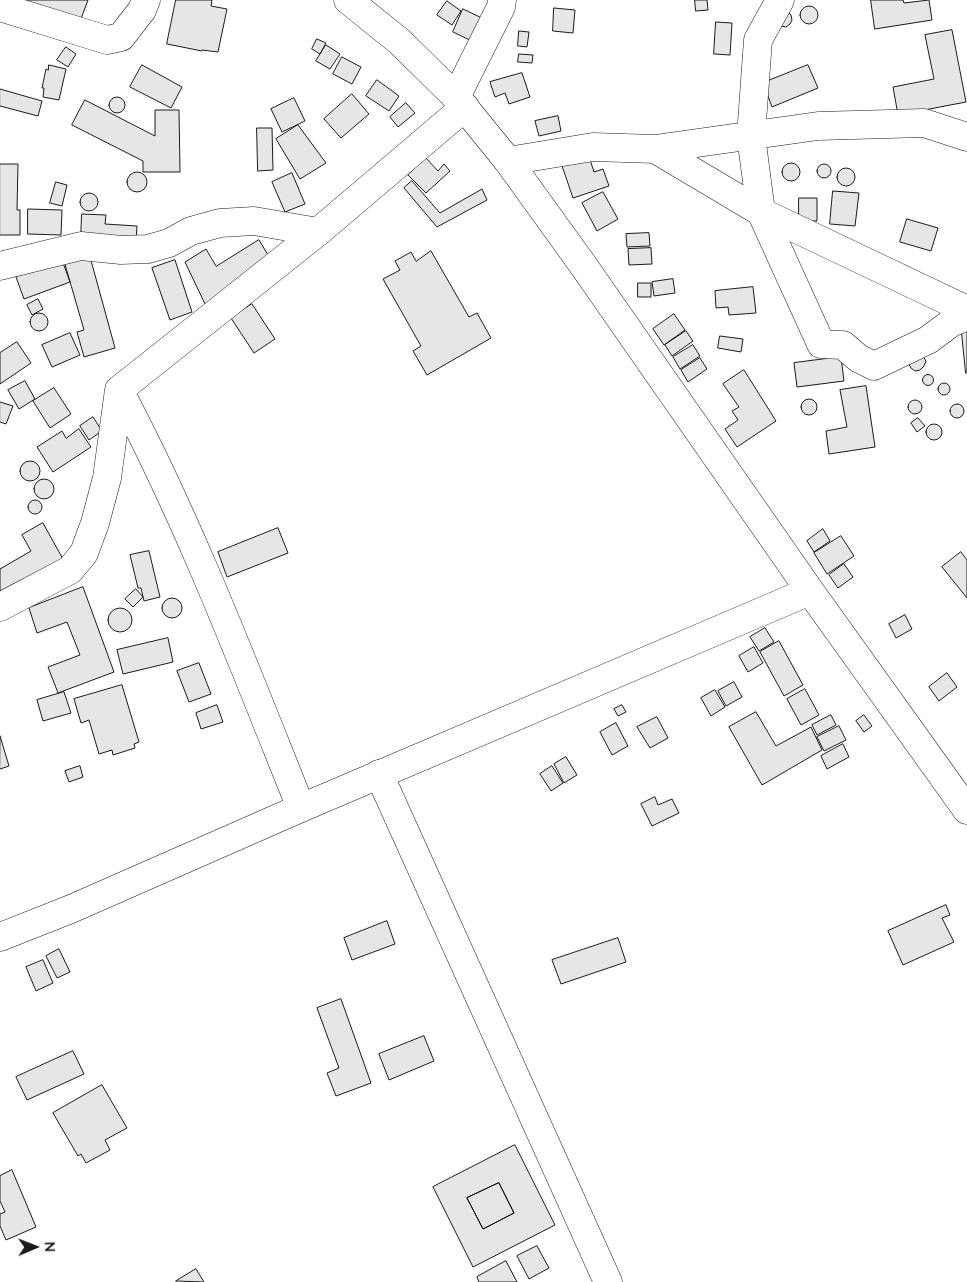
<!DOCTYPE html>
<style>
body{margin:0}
#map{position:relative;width:967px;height:1282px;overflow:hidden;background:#fff;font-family:Mulish,sans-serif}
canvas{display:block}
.north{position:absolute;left:10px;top:1222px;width:50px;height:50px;-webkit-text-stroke:4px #fff;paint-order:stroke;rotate:89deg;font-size:14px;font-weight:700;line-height:20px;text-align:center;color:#1a1a1a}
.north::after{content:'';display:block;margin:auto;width:18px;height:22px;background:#1a1a1a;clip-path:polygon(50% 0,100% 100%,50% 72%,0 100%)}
</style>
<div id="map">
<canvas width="967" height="1282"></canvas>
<div class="north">N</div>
</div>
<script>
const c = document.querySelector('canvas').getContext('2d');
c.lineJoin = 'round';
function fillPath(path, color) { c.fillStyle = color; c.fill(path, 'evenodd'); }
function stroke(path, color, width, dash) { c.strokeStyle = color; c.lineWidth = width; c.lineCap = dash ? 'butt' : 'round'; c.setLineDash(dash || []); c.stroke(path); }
const building = new Path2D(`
 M0 0H88L79 24Z
 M176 0H212L211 6 227 9 218 52 202 50V51L167 44Z
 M695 0H707L708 10 696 11Z
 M871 0H903L904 3 929 0 932 20 875 29Z
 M447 1 461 11 452 25 437 15Z
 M800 15a9 9 0 1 1 18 0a9 9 0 1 1-18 0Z
 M554 8 575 10 573 33 553 31Z
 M463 9 484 19 474 42 453 32Z
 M787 11 791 15 792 20 790 24 786 27 781 26Z
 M716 22 732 23 730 55 714 54Z
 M952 30 966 102 898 115 893 87 934 79 925 35Z
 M519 31 529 32 527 47 518 46Z
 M317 39 326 43 320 54 312 49Z
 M326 45 340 54 330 69 316 61Z
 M66 47 76 54 68 67 57 60Z
 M519 54 533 55 532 63 518 62Z
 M342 57 361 67 352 84 333 74Z
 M49 65 66 69 59 100 43 97 44 88H42L46 69 48 70Z
 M142 65 182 87 171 108 130 87Z
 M808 65 818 88 772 107 763 83Z
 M522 73 530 97 509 104 505 93 495 97 490 82Z
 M377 80 399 96 389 111 366 96Z
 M0 89 42 101 38 116 0 106Z
 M352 94 369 114 341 138 324 119Z
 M109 105a8 8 0 1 1 16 0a8 8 0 1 1-16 0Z
 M294 98 305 121 282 132 271 109Z
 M85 100 155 136V110H179L180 172H143V161L72 125Z
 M406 103 415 113 398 127 390 117Z
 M558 116 561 131 539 136 535 121Z
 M298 125 326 163 300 179 276 139Z
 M257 128H272L273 170 258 171Z
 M587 150 594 172 603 169 609 186 573 198 560 160Z
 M426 158 438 171 444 164 450 171 426 193 408 175Z
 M782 172a9 9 0 1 1 18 0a9 9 0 1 1-18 0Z
 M0 164H18L17 210H20V235H0Z
 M817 171a7 7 0 1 1 14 0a7 7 0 1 1-14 0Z
 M837 177a9 9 0 1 1 18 0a9 9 0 1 1-18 0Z
 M127 182a10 10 0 1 1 20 0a10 10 0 1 1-20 0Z
 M292 173 305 204 285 212 272 182Z
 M412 181 440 213 482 189 487 200 437 227 404 188Z
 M56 182 67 185 62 206 50 203Z
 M833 191 859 193 855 226 830 224Z
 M603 192 618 219 597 231 582 203Z
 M80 202a9 9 0 1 1 18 0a9 9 0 1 1-18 0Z
 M799 198H817V221H799Z
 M28 209 62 210 61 235 28 234Z
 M82 214 106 215 105 224 137 226 136 241 81 238Z
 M907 219 938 228 931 251 900 242Z
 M649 233 650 246 627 247 626 234Z
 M259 240 273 263 205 304 185 262 206 249 216 266Z
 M651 248 652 264 629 265 628 249Z
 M431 251 469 317 477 313 491 338 427 375 413 351 421 346 383 279 400 270 395 261 411 252 416 261Z
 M89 253 115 348 84 357 77 332 84 330 64 261Z
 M62 260 70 282 24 299 16 277Z
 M175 260 192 312 170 320 152 268Z
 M673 279 675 293 654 296 652 282Z
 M638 283H651V297H638Z
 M753 287 756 313 729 315 728 307 716 308 715 291Z
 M38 299 43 309 32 315 27 305Z
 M252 304 275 339 254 353 231 318Z
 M30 322a9 9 0 1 1 18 0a9 9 0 1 1-18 0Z
 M674 314 685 330 664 345 653 329Z
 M961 324H967V373H966Z
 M686 331 693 341 672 356 665 345Z
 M70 333 80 355 52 367 42 345Z
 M720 336 743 339 741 352 718 348Z
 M17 342 31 363 0 384V353Z
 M693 345 700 356 680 369 673 357Z
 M923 356 926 361 924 366 920 370 915 371 911 368 908 363Z
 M841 357 844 381 797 387 794 363Z
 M700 358 707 369 688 382 681 370Z
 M744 370 776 421 737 447 725 429 738 420 732 411 739 407 723 384Z
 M922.5 380a5.5 5.5 0 1 1 11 0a5.5 5.5 0 1 1-11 0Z
 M25 381 35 399 19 409 8 390Z
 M938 389a6 6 0 1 1 12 0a6 6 0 1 1-12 0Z
 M866 386 875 447 829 454 826 431 847 427 840 390Z
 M54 388 71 414 50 428 33 401Z
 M801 407a8 8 0 1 1 16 0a8 8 0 1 1-16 0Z
 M908 407a7 7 0 1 1 14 0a7 7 0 1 1-14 0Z
 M0 402 13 406 6 424 0 422Z
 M950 411a7 7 0 1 1 14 0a7 7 0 1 1-14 0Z
 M93 417 102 431 89 440 80 426Z
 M918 418 925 426 917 432 911 423Z
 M926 432a8 8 0 1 1 16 0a8 8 0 1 1-16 0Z
 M79 429 91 447 53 472 37 447 62 431 66 438Z
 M20 471a10 10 0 1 1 20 0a10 10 0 1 1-20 0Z
 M34 489a10 10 0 1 1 20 0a10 10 0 1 1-20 0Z
 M28 507a7 7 0 1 1 14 0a7 7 0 1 1-14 0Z
 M43 523 64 561 0 597V569L31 551 22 535Z
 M278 528 288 553 227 577 218 552Z
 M823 529 830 541 814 552 807 541Z
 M841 536 854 556 827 574 814 553Z
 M149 551 160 597 144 601 141 588H138L130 555Z
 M961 552 967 560V598L942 567Z
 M844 564 853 577 838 588 829 575Z
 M83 587 114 672 58 693 48 667 80 655 67 622 37 633 29 608Z
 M136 589 143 597 133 607 125 599Z
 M162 608a10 10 0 1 1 20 0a10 10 0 1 1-20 0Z
 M108 620a12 12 0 1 1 24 0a12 12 0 1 1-24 0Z
 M905 615 912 629 896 638 889 624Z
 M765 628 774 642 759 651 750 637Z
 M168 638 173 662 123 674 117 650Z
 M779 641 803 685 784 696 760 652Z
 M754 647 763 663 748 672 739 656Z
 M199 663 211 694 189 702 177 671Z
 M947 673 957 687 939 701 929 687Z
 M734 682 742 697 726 706 718 691Z
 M122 685 139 742 134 744 135 748 113 755 112 750 99 754 89 720 81 723 74 699Z
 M805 689 819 715 801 725 787 699Z
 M715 690 725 707 711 716 701 698Z
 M64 692 71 713 43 721 37 700Z
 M217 705 223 722 201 729 196 713Z
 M622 705 626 712 618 716 614 709Z
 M756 712 776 746 811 727 822 750 762 785 729 727Z
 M831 715 836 725 817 735 812 725Z
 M864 715 872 726 864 732 856 721Z
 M657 717 668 738 650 748 637 727Z
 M616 723 628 746 612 755 600 732Z
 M839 726 846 740 824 751 817 737Z
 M0 736 9 766 0 769Z
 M843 744 849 757 827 769 821 756Z
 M566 757 577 775 564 783 554 764Z
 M80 766 83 777 69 782 65 771Z
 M552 766 563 783 551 791 540 774Z
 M655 797 658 805 672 799 679 813 652 826 641 804Z
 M946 905 950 915 942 918 954 942 903 965 888 931Z
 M387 921 395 944 352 960 344 938Z
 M618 938 626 962 561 984 552 960Z
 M59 949 70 972 57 978 46 956Z
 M43 960 53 983 36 991 26 967Z
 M341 999 371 1083 336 1096 327 1073 339 1068 317 1008Z
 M424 1036 434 1061 389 1080 379 1054Z
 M73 1051 84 1074 27 1100 16 1077Z
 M102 1085 127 1128 105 1140 110 1150 86 1163 81 1154 78 1156 53 1113Z
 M515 1145 555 1225 473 1267 433 1187ZM499 1183 514 1213 483 1229 467 1198Z
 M12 1170 36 1227 6 1240 0 1226V1214L5 1212 0 1201V1176Z
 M499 1183 514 1213 483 1229 467 1198Z
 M537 1246 549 1268 529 1279 517 1256Z
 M506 1261 517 1282H479L477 1277Z
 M196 1269 204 1282 176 1281Z`);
fillPath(building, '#e6e6e6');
stroke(building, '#1a1a1a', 1);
const minor = new Path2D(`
 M780 0 758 40 751 136 761 212 821 344 843 345 858 358 874 366 928 340 951 323 967 316
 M0 7 107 40 121 37 142 10 146 0
 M456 97 501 7 502 0
 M655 149 818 126 924 123 967 137
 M508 161 593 147 655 149 761 212 967 310
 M0 266 81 246 121 250 148 249 169 243 191 231 220 223 254 221 318 232
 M119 390C190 524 244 666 301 808
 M0 607 70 570 84 553 95 523 107 478 119 390 318 232 465 107
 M379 774 608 1282`);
const major = new Path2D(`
 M348 0 399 41 456 97 508 161 583 265 810 591 967 810
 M0 937 71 909 301 808 810 591`);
stroke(minor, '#1a1a1a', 29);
stroke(major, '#1a1a1a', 29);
stroke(minor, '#fff', 28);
stroke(major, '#fff', 28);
</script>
